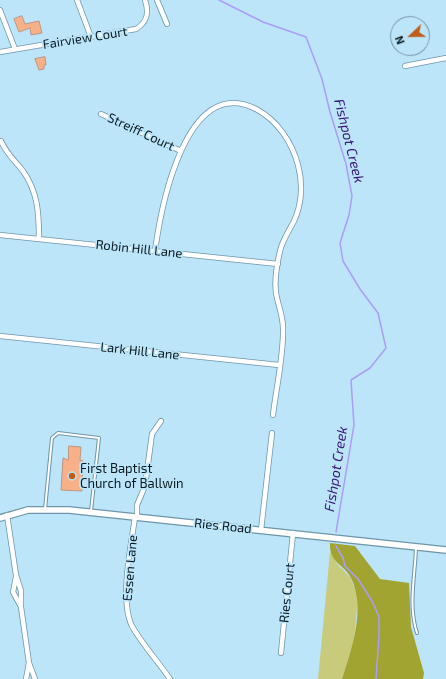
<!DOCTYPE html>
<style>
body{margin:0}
#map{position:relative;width:446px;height:679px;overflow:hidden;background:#bce5fa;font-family:"Exo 2",sans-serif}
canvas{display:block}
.north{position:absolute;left:390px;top:16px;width:40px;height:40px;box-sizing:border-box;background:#bce5fa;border:1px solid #7493a2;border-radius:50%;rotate:248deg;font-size:11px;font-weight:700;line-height:16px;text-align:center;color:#08181f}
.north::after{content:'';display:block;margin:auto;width:14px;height:18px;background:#be5e1b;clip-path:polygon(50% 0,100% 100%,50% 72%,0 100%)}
</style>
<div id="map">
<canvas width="446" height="679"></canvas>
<div class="north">N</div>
</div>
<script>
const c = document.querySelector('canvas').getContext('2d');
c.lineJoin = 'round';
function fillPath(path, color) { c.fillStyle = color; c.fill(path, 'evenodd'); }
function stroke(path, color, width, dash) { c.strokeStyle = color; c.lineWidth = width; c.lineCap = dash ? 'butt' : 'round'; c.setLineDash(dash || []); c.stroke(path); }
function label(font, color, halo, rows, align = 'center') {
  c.font = font + ' "Exo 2",sans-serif'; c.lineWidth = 3.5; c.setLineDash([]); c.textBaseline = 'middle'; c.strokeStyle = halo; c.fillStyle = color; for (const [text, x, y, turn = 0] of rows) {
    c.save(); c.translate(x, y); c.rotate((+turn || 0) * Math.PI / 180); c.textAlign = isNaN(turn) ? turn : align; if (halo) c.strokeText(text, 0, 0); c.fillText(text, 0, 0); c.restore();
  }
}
fillPath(new Path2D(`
 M330 552 338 565 350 577 358 596 354 643 342 679H318Z`), '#c8cb7c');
fillPath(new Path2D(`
 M330 543 355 546 380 579 409 583 411 627 424 673 423 679H342C352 649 366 608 351 578 344 564 329 563 330 543Z`), '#a2a432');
stroke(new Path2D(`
 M219 0 263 22 306 37 322 79 330 112 346 164 352 196 349 215 340 243 343 261 360 289 378 313 386 348 370 368 351 380 354 425 336 532
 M336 546 343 558 345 566 358 579 372 601 379 617V636L376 679`), '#ab9cf9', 1.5);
const building = new Path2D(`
 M22 16 25 24 39 21 42 33 31 35 30 28 19 32 14 19Z
 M45 57 46 65H44V69L39 70 35 59Z
 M69 446 81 447 80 460 83 461 82 491 61 490 63 458 68 460Z`);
fillPath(building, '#f7b088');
stroke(building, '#bb9683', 1);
const service = new Path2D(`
 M45 509 52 438 58 433 99 438 91 511
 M416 548C415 576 408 606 417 633`);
const minor = new Path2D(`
 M77 0 91 37
 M157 0 167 24
 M0 10 15 49
 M0 52 136 29C148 22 149 12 145 0
 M405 66 446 58
 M101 114 181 151
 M1 141C6 153 15 161 23 171 38 192 39 214 39 239
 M0 235 278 264
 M155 251C161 207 186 73 256 109 277 120 292 142 298 165 303 183 302 204 294 221 289 231 282 241 280 251 277 264 274 279 276 293 278 305 283 316 283 328 284 354 276 389 273 415
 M0 336 279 365
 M7 515 16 575 21 591V607L29 663 35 679
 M135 517C131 546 120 597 131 624 138 639 160 664 170 679
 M137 517V505L145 486 152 434 161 421
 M261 530 272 433
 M16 577 13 592 20 605
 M281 653 293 533
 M26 679 29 663`);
const tertiary = new Path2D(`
 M0 518 28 510H69L446 550`);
stroke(service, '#6e95a8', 4);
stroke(minor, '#6e95a8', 6);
stroke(tertiary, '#6e95a8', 8);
stroke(service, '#fff', 2);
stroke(minor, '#fff', 4.5);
stroke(tertiary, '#fff', 5.5);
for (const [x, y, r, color] of [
 [72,476,4,"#be5e1b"]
]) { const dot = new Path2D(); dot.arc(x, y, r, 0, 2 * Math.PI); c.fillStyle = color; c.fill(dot); stroke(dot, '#bce5fa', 1.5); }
label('13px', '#08181f', '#bce5fa', [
 ["Fairview Court",85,38,-9],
 ["Streiff Court",141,132,25],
 ["Robin Hill Lane",139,249,6],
 ["Lark Hill Lane",140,351,6],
 ["Ries Road",223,526,6],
 ["Essen Lane",130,568,-85],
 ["Ries Court",287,593,-84]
]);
label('13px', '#08181f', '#bce5fa', [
 ["First Baptist",80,469],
 ["Church of Ballwin",80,484]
], 'left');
label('italic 14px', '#37147b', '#bce5fa', [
 ["Fishpot Creek",349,141,76],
 ["Fishpot Creek",336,469,-81]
]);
</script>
